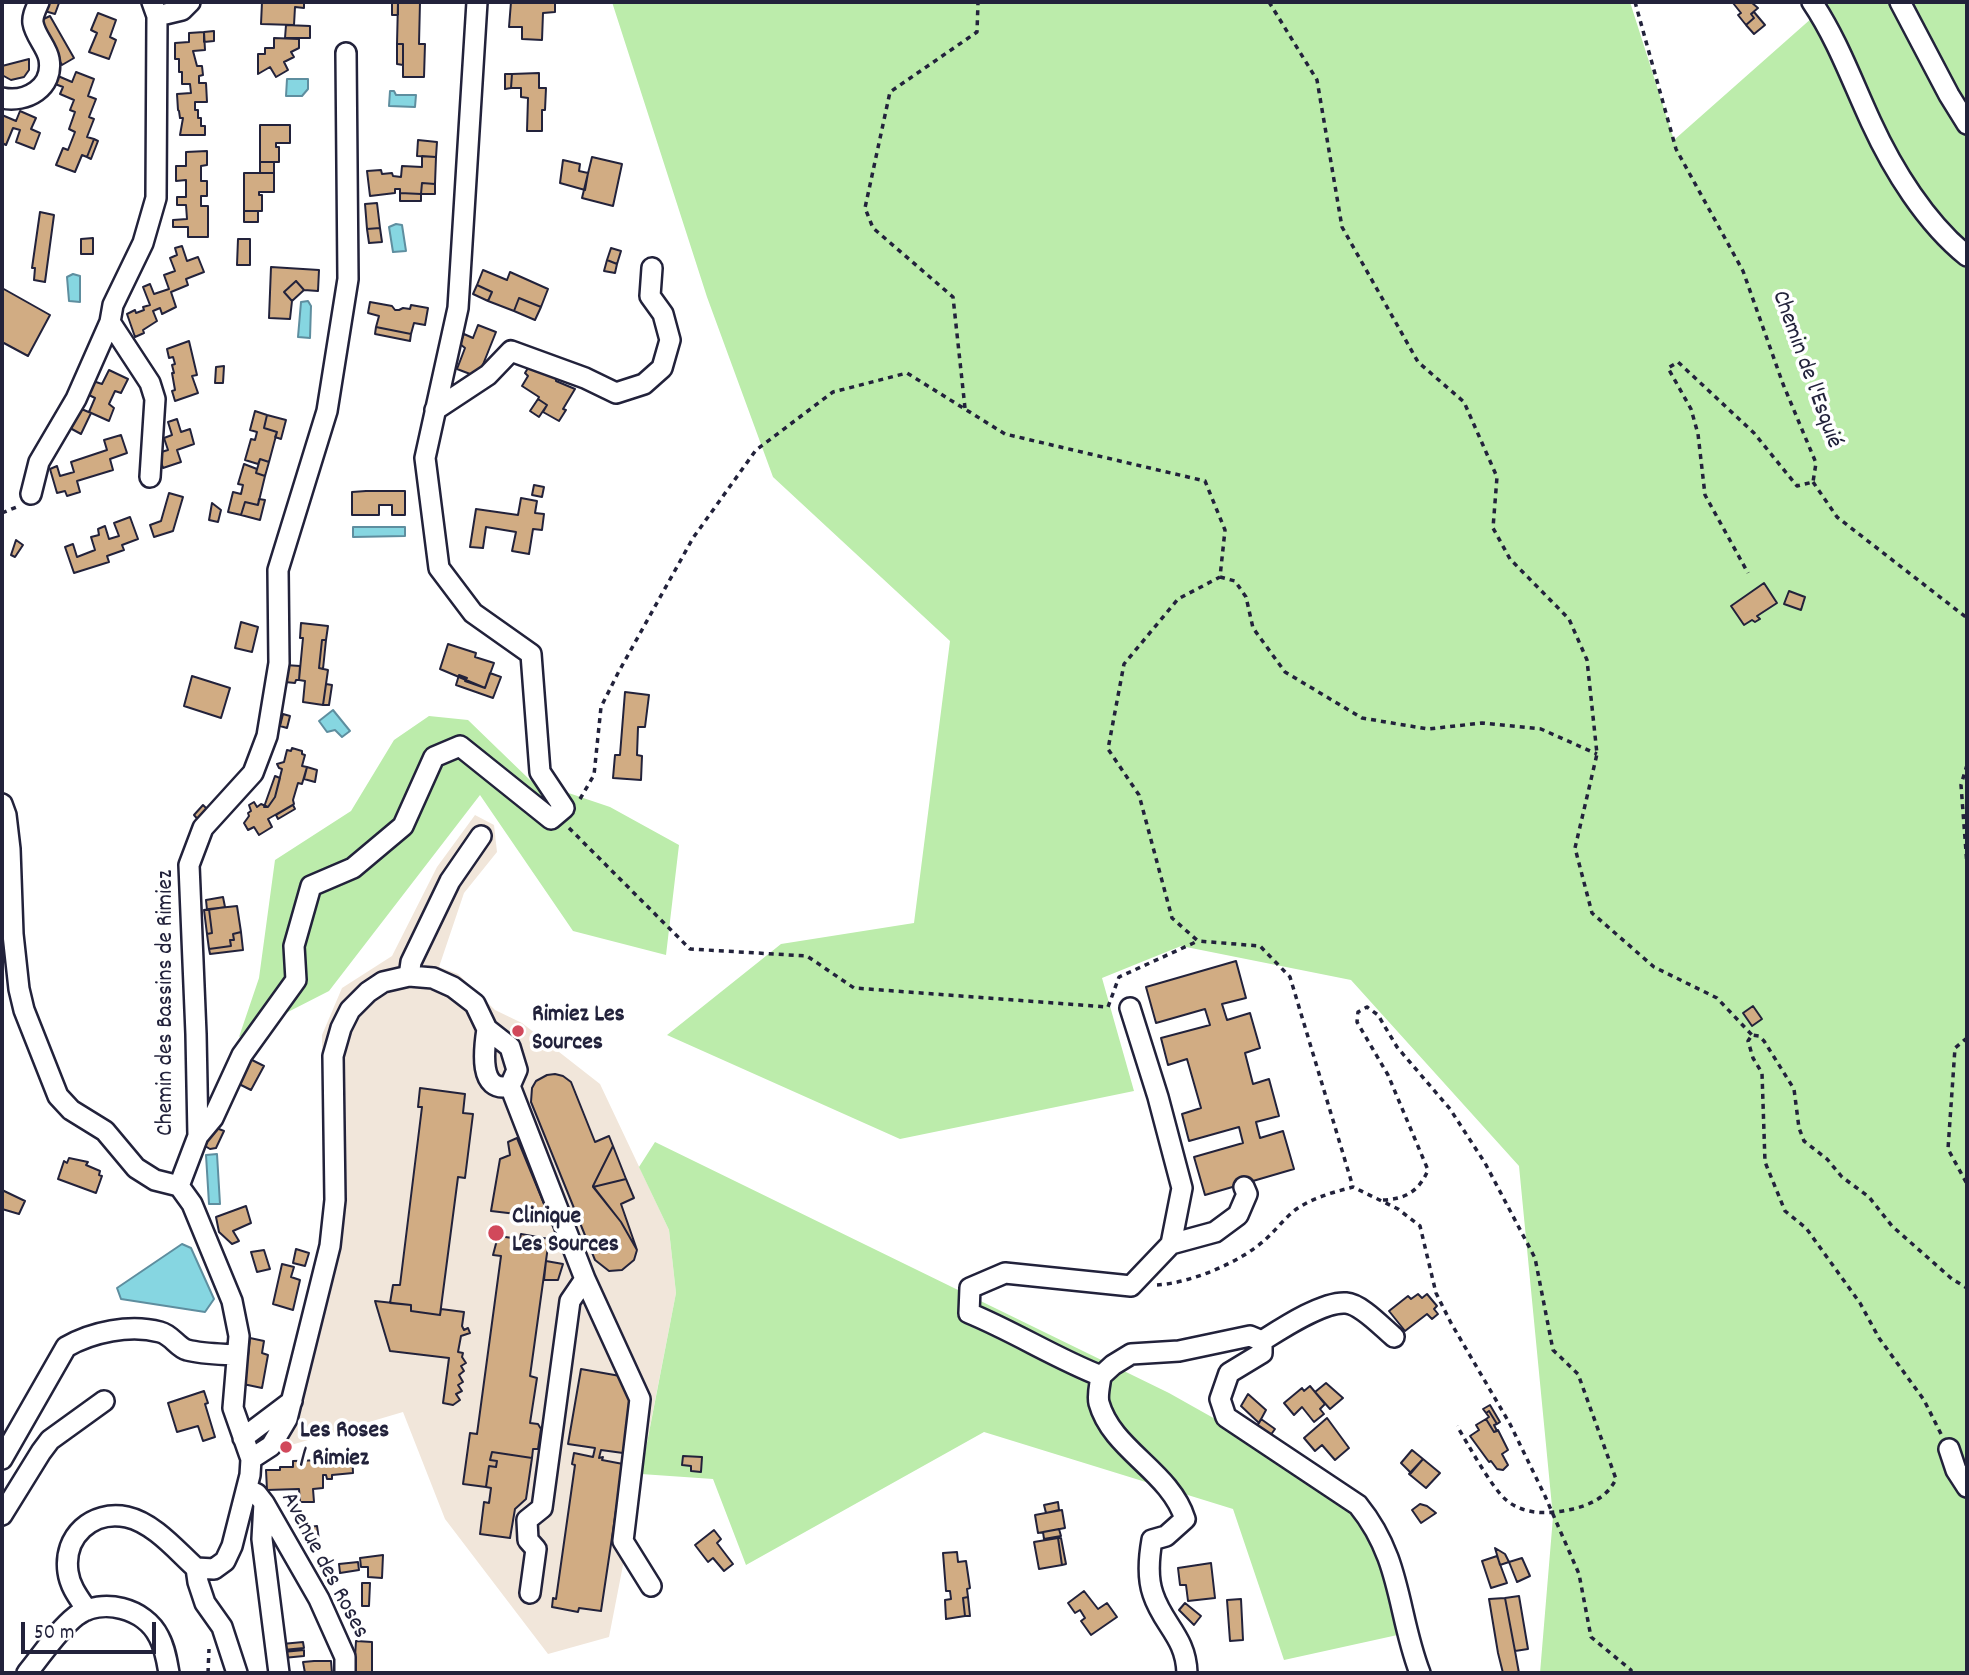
<!DOCTYPE html>
<meta charset="utf-8">
<style>
body{margin:0}
#map{position:relative;width:1969px;height:1675px;overflow:hidden;background:#fff;font-family:Dekko,sans-serif}
canvas{display:block}
.frame{position:absolute;inset:0;border:4px solid #22223b;pointer-events:none}
.scale{position:absolute;left:21px;top:1622px;width:135px;height:32px;box-sizing:border-box;border:4px solid #22223b;border-top:0;padding-left:9px;font-size:21px;line-height:24px;white-space:nowrap;color:#22223b;-webkit-text-stroke:5px #fff;paint-order:stroke}
</style>
<div id="map">
<canvas width="1969" height="1675"></canvas>
<div class="frame"></div>
<div class="scale">50 m</div>
</div>
<script>
const c = document.querySelector('canvas').getContext('2d');
c.lineJoin = 'round';
function fillPath(path, color) { c.fillStyle = color; c.fill(path, 'evenodd'); }
function stroke(path, color, width, dash) { c.strokeStyle = color; c.lineWidth = width; c.lineCap = dash ? 'butt' : 'round'; c.setLineDash(dash || []); c.stroke(path); }
function label(font, color, halo, rows, align = 'center') {
  c.font = font + ' Dekko,sans-serif'; c.lineWidth = 7; c.setLineDash([]); c.textBaseline = 'middle'; c.strokeStyle = halo; c.fillStyle = color; for (const [text, x, y, turn = 0] of rows) {
    c.save(); c.translate(x, y); c.rotate((+turn || 0) * Math.PI / 180); c.textAlign = isNaN(turn) ? turn : align; if (halo) c.strokeText(text, 0, 0); c.fillText(text, 0, 0); c.restore();
  }
}
fillPath(new Path2D(`
 M475 815 494 825 497 852 464 893 439 967 458 974 495 1010 522 1023 600 1084 669 1230 676 1293 609 1637 548 1654 445 1519 403 1412 281 1448 260 1417 278 1403 323 1236 322 1035 342 988 392 956 437 867Z`), '#f1e6da');
fillPath(new Path2D(`
 M612 2H1630L1674 140 1830 2H1967V1464L1950 1458 1967 1491V1673H1540L1553 1517 1519 1166 1351 980 1181 946 1102 978 1134 1091 900 1139 667 1035 781 944 914 923 950 641 773 477 707 297Z
 M429 716 468 720 530 780 610 807 679 845 666 955 573 931 480 795 329 991 239 1037 259 978 275 860 351 811 394 740Z
 M655 1142 1169 1393 1217 1420 1369 1523 1402 1634 1284 1660 1233 1509 984 1432 746 1565 713 1479 641 1474 676 1293 669 1230 639 1167Z`), '#bcecab');
const water = new Path2D(`
 M287 79H308V89L302 96H286Z
 M390 91H394L396 95H416L415 107 389 106Z
 M396 224 402 225 406 251 393 252 389 227Z
 M73 274 80 276V302L69 301 67 277Z
 M308 301 311 306 310 338 298 337 301 302Z
 M353 527H405V536L353 537Z
 M333 710 350 731 342 737 335 730 327 732 319 721Z
 M217 1154 220 1204H209L206 1155Z
 M182 1244 191 1248 214 1299 205 1312 121 1299 117 1288Z`);
fillPath(water, '#86d6e1');
stroke(water, '#5e8e9f', 2);
const building = new Path2D(`
 M44 2 59 3 55 14 41 10Z
 M262 2H304V8L295 7 294 25 261 24Z
 M392 2H398V15H392Z
 M398 2H420L419 44H425L424 77H403V44H397Z
 M511 2H555V12L543 13 542 40 522 39V27H509Z
 M1751 2 1758 8 1751 14 1754 18 1746 25 1738 15 1741 13 1733 3Z
 M1754 12 1765 25 1754 34 1746 25 1754 18 1751 14Z
 M98 13 116 20 110 37 116 40 109 59 89 52 97 33 91 30Z
 M50 16 74 58 62 65 37 22Z
 M286 25 310 26V38H285Z
 M214 31V41L204 42V32Z
 M204 32 205 50 193 51 197 66H202L203 75 199 76V83H206L207 102H195V110H198V118H201V126H205V135H180L183 118H180L179 111 178 110 177 94 191 93 190 84H182V72H179V59H175V43L189 42V33Z
 M274 38 299 39V48L291 52 294 57 284 62 288 70 276 77 270 67 258 74V54H265V48H274Z
 M397 44H403V65L397 64Z
 M29 59V70L24 77 11 80 2 75V66Z
 M76 72 94 79 88 96 96 99 89 117 94 119 87 137 94 139 87 157 82 155 75 172 56 165 63 148 68 150 75 132 69 129 75 112 70 110 74 100 60 94 63 87 55 84 58 76 72 82Z
 M539 73V88H546L545 110H542V131H527L528 98 521 97V88H511L512 74Z
 M505 74H512L511 88 505 89Z
 M20 111 36 118 31 129 40 133 34 149 16 142 20 130 13 128 6 145 2 143V115L16 121Z
 M260 125H290V143H276V147H279V162H260Z
 M94 139 98 141 91 159 87 157Z
 M418 140 437 142 436 157 417 156Z
 M207 151V165L201 166V181H207V196H201V206H208V237H188V227H173V220L187 219 186 205H177V197H186V180L176 181V166H186V152Z
 M422 156 436 157 435 184 422 183 421 194 400 193V189H395V193L370 196 367 171 381 170 382 174 392 173 393 176 401 177 402 166 422 167Z
 M592 157 622 164 613 206 582 198Z
 M563 160 580 164 579 171 588 173 585 190 560 183Z
 M260 162H274V173H260Z
 M244 173H274V192H259V195H262V211H244Z
 M422 183 435 184V194H421Z
 M400 193 421 194V201H400Z
 M377 203 380 228 367 229 365 204Z
 M244 211H258V222H244Z
 M40 212 54 215 45 282 34 280 35 268H32Z
 M380 228 382 242 369 243 367 229Z
 M93 238V254H81V239Z
 M238 239H250V265H237Z
 M182 246 187 261 198 257 204 272 186 279 188 285 171 292 176 307 162 314 160 308 153 311 157 321 143 330 144 333 135 337 127 314 135 310 136 313 144 310 143 307 150 305 143 287 150 284 154 294 169 289 164 275 175 271 170 258 177 255 175 248Z
 M611 248 621 251 617 264 607 260Z
 M607 260 617 264 615 273 604 271Z
 M271 267 319 270 318 291 304 290 296 281 284 292 292 301 290 319 269 318Z
 M483 270 507 280 510 272 548 289 541 307 519 298 514 311 488 301 492 292 477 285Z
 M296 281 304 290 292 301 284 292Z
 M477 285 492 292 488 301 473 294Z
 M2 288 50 315 28 356 2 342Z
 M519 298 541 307 535 320 514 311Z
 M370 302 392 306 395 310H399L403 308 410 309 411 305 428 308 425 325 414 323 411 334 376 327 379 316 368 313Z
 M478 325 496 332 478 377 457 369 465 348 460 344 464 334 473 338Z
 M376 327 411 334 410 341 375 334Z
 M189 341 197 375 192 376 198 393 175 401 172 391 175 390 172 373H174L172 365 175 364 173 357 169 358 167 349Z
 M531 363 556 379V381L575 389 563 409 566 410 559 421 543 412 547 405 538 399 539 397 522 386 528 376 525 373Z
 M224 366 223 383H215L216 367Z
 M109 370 128 379 121 393 115 391 109 404 114 408 109 421 89 412 95 398 87 394 93 381 102 384Z
 M538 399 547 405 539 417 530 411Z
 M79 408 91 413 81 434 70 428Z
 M255 411 267 415 264 428 277 432 269 462 260 459 258 464 245 460 251 439 255 440 257 432 250 430Z
 M267 415 286 420 281 439 275 437 277 432 264 428Z
 M177 419 181 432 190 429 194 444 177 450 181 462 163 468 158 453 168 450 164 438 172 435 168 422Z
 M121 435 127 453 110 459 113 470 77 481 80 492 67 496 65 491 57 493 50 469 57 466 60 476 74 472 71 462 107 450 104 440Z
 M260 459 269 462 265 476 256 473Z
 M244 464 257 469 256 473 265 476 258 505 245 502 241 515 228 512 233 492 241 494 243 485 238 484Z
 M534 485 544 487 542 497 532 495Z
 M366 491H405V515H392V505H379V515H352V492Z
 M169 493 183 497 173 531 154 537 150 525 161 521Z
 M521 498 537 501 535 513 544 514 542 530 533 529 529 554 512 551 516 532 486 527 483 548 470 547 476 509 518 515Z
 M259 499 265 500 260 520 241 515 245 502 258 505Z
 M212 503 221 510 218 522 209 520Z
 M130 517 138 539 122 545 124 550 107 556 109 562 74 573 65 547 73 544 77 557 95 550 91 537 99 535 98 529 105 526 109 539 119 536 114 523Z
 M16 540 23 545 15 557 11 555Z
 M1764 583 1777 603 1757 616 1760 619 1755 622 1752 620 1744 625 1731 606Z
 M1789 591 1805 597 1801 610 1784 604Z
 M241 622 258 627 252 652 235 648Z
 M301 623 328 626 326 640H322L319 668 328 670 323 705 303 702 305 681 299 680 303 638H300Z
 M322 640H326L323 669 319 668Z
 M448 644 476 653 475 657 494 663 485 688 440 669Z
 M285 665 300 666 299 680H296L295 683 285 682Z
 M490 673 501 677 493 698 456 685 459 675 467 678 465 681 485 688Z
 M192 676 230 688 221 718 184 706Z
 M326 684 332 685 329 705H323Z
 M625 692 649 695 645 727H638L637 755 642 756 641 780 613 778 615 755H620Z
 M283 714 290 716 287 728 280 726Z
 M292 748 302 751V754L305 755 302 766 307 767 302 784 298 783 293 800 294 804 268 819 272 827 259 835 254 827 248 830 244 823 249 816 248 813 251 811 249 805 254 802 257 807 261 804 268 807 275 797 282 769 279 768 277 764 284 762 287 750 291 751Z
 M307 767 317 770 315 782 304 779Z
 M275 776 280 778 275 797 268 807H264Z
 M203 805 210 812 200 822 194 815Z
 M293 805 295 809 278 819 276 815Z
 M223 897 225 907 207 910 206 900Z
 M237 906 241 932 233 934 234 940H230L231 946 209 949 207 934 212 933 209 909Z
 M209 909 212 933 207 934 204 910Z
 M241 932 243 950 210 954 209 949 231 946 230 940H234L233 934Z
 M1236 961 1246 998 1222 1004 1227 1020 1250 1013 1260 1048 1245 1053 1253 1084 1269 1079 1279 1116 1256 1122 1260 1138 1283 1131 1294 1169 1205 1195 1194 1157 1243 1143 1239 1127 1189 1141 1182 1114 1201 1108 1187 1059 1168 1065 1161 1038 1210 1025 1205 1009 1156 1023 1146 987Z
 M1753 1006 1762 1019 1752 1026 1743 1013Z
 M250 1059 264 1066 251 1090 237 1083Z
 M555 1074 563 1076 571 1082 595 1142 609 1136 613 1146 593 1186 621 1222 637 1250 634 1260 622 1270 609 1271 595 1260 531 1102 532 1088 536 1081 547 1075Z
 M420 1088 465 1094 463 1113 473 1114 465 1178 458 1177 440 1315 411 1311V1305L390 1303 393 1285H400L422 1107H418Z
 M214 1127 224 1131 216 1148 210 1149 205 1146Z
 M517 1138 549 1216 542 1217 491 1211 500 1159 510 1155 508 1142Z
 M613 1146 626 1179 593 1187V1186Z
 M69 1158 88 1162 86 1165 100 1171 99 1175 102 1176 96 1193 58 1179 64 1161 67 1163Z
 M626 1179 634 1198 621 1204 637 1250 621 1222 593 1187Z
 M2 1190 25 1201 19 1214 2 1209Z
 M246 1206 251 1223 233 1231 239 1241 232 1244 219 1232 216 1217Z
 M521 1234 549 1239 530 1376 537 1378 530 1423 538 1424 541 1429 538 1449H533L532 1458 492 1452 490 1460 497 1461 496 1467 489 1466 486 1487 463 1484 470 1433 477 1434 501 1256 493 1255 498 1236 520 1239Z
 M296 1249 309 1253 305 1266 293 1263Z
 M264 1250 270 1269 257 1272 251 1252Z
 M546 1261 563 1264 558 1280H544Z
 M282 1264 294 1267 291 1277 300 1280 293 1310 273 1304Z
 M1418 1294 1422 1298 1427 1294 1437 1306 1434 1309 1438 1314 1432 1319 1427 1314 1405 1331 1389 1311 1408 1296 1411 1299Z
 M375 1301 411 1305V1311L440 1315 441 1309 464 1312 462 1326 464 1330 468 1328 470 1333 461 1336 458 1352 463 1353 462 1357 466 1363 461 1366 464 1371 459 1375 463 1382 458 1385 462 1391 456 1394 460 1400 453 1405 443 1403 449 1358 390 1351Z
 M250 1338 264 1341 262 1353 268 1355 262 1388 243 1384 245 1356H248Z
 M581 1369 620 1376 631 1401 623 1453 601 1450 599 1458 603 1457 602 1460 623 1464 601 1611 579 1608 578 1612 552 1607 553 1598 556 1599 575 1465 572 1464 574 1453 593 1457 595 1448 568 1444Z
 M1326 1383 1343 1398 1330 1409 1315 1392Z
 M1310 1386 1325 1404 1320 1409 1324 1414 1314 1422 1302 1407 1294 1415 1284 1403 1302 1388 1304 1391Z
 M204 1391 208 1403 205 1404 215 1437 203 1441 198 1426 177 1432 168 1403Z
 M1248 1394 1266 1410 1259 1423 1241 1406Z
 M1490 1405 1500 1422 1497 1424 1489 1411 1486 1413 1483 1409Z
 M1489 1411 1497 1424 1494 1425 1497 1431 1494 1432 1486 1419 1489 1417 1486 1413Z
 M1327 1418 1349 1448 1335 1460 1322 1445 1315 1451 1304 1438Z
 M1261 1419 1275 1429 1270 1436 1257 1426Z
 M1486 1419 1494 1432 1498 1430 1508 1450 1502 1454 1508 1465 1503 1470 1497 1469 1491 1461 1489 1462 1470 1436 1479 1430 1476 1425Z
 M1412 1450 1423 1459 1411 1473 1401 1463Z
 M492 1452 532 1458 526 1499 515 1509 510 1538 480 1534 484 1502 489 1503 491 1488 486 1487 489 1466 496 1467 497 1461 490 1460Z
 M352 1453 353 1473 332 1475V1479H327L326 1475H323V1488L313 1489 314 1502H300L299 1489 267 1490 266 1470H280V1467H293V1461L324 1460V1454Z
 M683 1456 702 1457 701 1472 691 1471V1466L682 1465Z
 M1423 1459 1440 1473 1426 1488 1409 1474Z
 M1058 1502 1059 1510 1046 1513 1044 1505Z
 M1420 1504 1427 1506 1436 1513 1421 1523 1412 1510Z
 M1062 1510 1065 1528 1038 1533 1035 1515Z
 M317 1526 319 1540 304 1542 302 1528Z
 M1059 1529 1061 1536 1044 1539 1043 1532Z
 M714 1530 721 1539 717 1543 733 1564 724 1571 713 1558 708 1562 695 1545Z
 M1058 1538H1061L1066 1564 1062 1565Z
 M1058 1538 1062 1565 1039 1569 1034 1542Z
 M1495 1548 1505 1554 1509 1562 1500 1565Z
 M957 1552 958 1562 966 1561 970 1588 967 1589 968 1597 963 1598 965 1616 946 1619 945 1600 951 1599 950 1591H946L943 1553Z
 M383 1555 382 1578 368 1577V1567H361L360 1558Z
 M1497 1556 1507 1583 1491 1588 1482 1561Z
 M1522 1558 1530 1576 1517 1582 1509 1562Z
 M358 1562 359 1570 340 1573 339 1564Z
 M1211 1563 1215 1598 1188 1601 1186 1585H1180L1178 1568Z
 M362 1583H370L369 1606H362Z
 M1084 1591 1098 1609 1107 1603 1117 1617 1091 1635 1081 1621 1085 1618 1080 1610 1075 1613 1068 1603Z
 M1519 1596 1528 1649 1515 1651 1505 1598Z
 M968 1597 970 1616H965L963 1598Z
 M1505 1598 1515 1651 1519 1673H1503L1498 1653 1489 1599Z
 M1241 1599 1243 1640 1230 1641 1227 1600Z
 M1185 1603 1201 1616 1194 1625 1179 1610Z
 M356 1641 372 1642V1673H354Z
 M303 1642 304 1648 283 1650 282 1644Z
 M304 1650V1656L283 1658V1652Z
 M314 1661H331L332 1673H305L303 1662Z`);
fillPath(building, '#d1ac83');
stroke(building, '#22223b', 2);
const minor = new Path2D(`
 M1812 2C1837 39 1852 81 1871 122 1893 170 1926 223 1967 256
 M1900 2 1949 95 1967 124
 M157 16 182 10 190 2
 M2 98C26 103 54 88 49 59 47 47 35 36 33 23 32 16 36 9 39 2
 M110 322 150 383 155 399 150 477
 M435 410 488 375 511 351 585 378 616 393 644 384 662 368 670 340 663 314 650 296 652 268
 M31 494 39 462 76 399 110 322 113 305 143 243 156 198 157 16 152 2
 M2 804 6 815 10 849 13 934 19 989 24 1010 58 1096 71 1110 105 1131 136 1168 155 1180 179 1186 192 1204 232 1301 239 1336 233 1408 251 1459 250 1475 232 1546 225 1561 214 1569 196 1568C177 1551 154 1523 127 1517 92 1510 63 1536 68 1572 70 1587 79 1598 87 1610
 M409 976 411 962 450 881 481 836
 M510 1086 585 1279 640 1399 623 1541 651 1586
 M198 1136 213 1118 242 1055 296 980 294 946 311 886 353 868 403 826 434 757 460 746 551 819 564 808 540 772 531 654 473 613 439 568 425 458 458 308 477 2
 M179 1186 198 1136 196 1034 189 865 203 828 253 773 267 736 279 663 278 570 327 411 348 279 346 53
 M1171 1244 1215 1232 1238 1215 1247 1194 1244 1187
 M1262 1341V1353L1229 1373 1220 1399 1226 1417 1358 1505C1402 1559 1397 1613 1420 1673
 M1262 1341C1281 1329 1323 1301 1346 1303 1361 1304 1382 1327 1394 1337
 M1101 1376C1055 1358 1015 1332 969 1313L970 1288 1005 1273 1131 1286 1171 1244 1182 1188 1158 1097 1130 1008
 M243 1438 292 1401
 M1949 1449 1956 1470 1967 1487
 M2 1459 66 1347C92 1332 130 1324 160 1332 172 1335 177 1347 187 1350 202 1354 220 1354 236 1355
 M251 1459 271 1446 287 1419 330 1246 335 1200 333 1056 341 1028 350 1010 368 992 383 982 409 976 433 978 453 987 475 1004 487 1029 510 1047 517 1070 510 1086C478 1094 484 1049 487 1029
 M247 1489 257 1494 264 1503 319 1599 345 1657V1673
 M264 1503 262 1539 279 1673
 M2 1515 41 1452 50 1440 104 1401
 M196 1568 198 1582 205 1603 222 1627 237 1673
 M530 1593 536 1549 528 1540 527 1520 542 1508 570 1301 585 1279
 M27 1673C42 1655 57 1631 76 1616 102 1597 145 1608 159 1637 165 1648 167 1661 169 1673
 M1187 1673C1186 1637 1163 1625 1153 1594 1147 1577 1149 1557 1152 1540L1166 1536 1185 1519C1170 1471 1112 1450 1099 1403 1097 1395 1100 1385 1101 1376L1113 1365 1131 1354 1179 1351 1250 1336 1262 1341`);
stroke(minor, '#22223b', 24);
stroke(new Path2D(`
 M1269 2 1317 80 1342 227 1418 362 1464 402 1497 477 1493 528 1510 559 1569 619 1587 660 1597 754 1575 848 1592 913 1654 967 1717 998 1752 1035
 M1635 2 1676 149 1743 271 1783 384 1816 463 1813 482 1797 486 1754 433 1678 362 1668 368 1691 409 1698 434 1705 495 1748 573
 M965 408 953 297 873 228 865 208 890 92 977 32 978 2
 M1813 482 1837 517 1967 618
 M2 513 19 506
 M1220 577 1235 581 1246 597 1253 628 1285 672 1362 718 1428 729 1482 723 1541 729 1597 754
 M1967 765 1961 785 1967 865
 M580 799 594 775 601 707 618 673 693 538 756 450 833 392 907 373 1005 434 1205 481 1225 530 1220 577 1178 599 1124 664 1108 749 1139 795 1172 918 1198 941 1260 946 1290 977 1353 1187
 M569 828 690 949 807 956 854 988 1108 1007 1119 977 1198 941
 M1967 1038 1955 1048 1948 1149 1967 1184
 M1383 1200C1406 1199 1419 1191 1428 1170L1388 1075 1357 1022 1358 1012 1367 1007 1378 1015 1397 1047 1450 1109 1485 1163 1535 1258 1553 1350 1578 1374 1616 1479C1607 1497 1592 1504 1573 1509 1550 1514 1524 1516 1505 1499 1490 1485 1468 1444 1457 1426
 M1157 1285C1191 1283 1241 1262 1266 1239 1277 1229 1286 1216 1298 1208 1315 1197 1334 1192 1353 1187L1398 1209 1420 1226 1436 1293 1451 1323 1510 1424 1545 1496 1579 1574 1591 1637 1631 1670V1673
 M1941 1434 1924 1400 1879 1338 1860 1303 1806 1228 1785 1211 1765 1162 1762 1073 1753 1058 1748 1041 1752 1035 1759 1036 1764 1041 1794 1089 1799 1128 1804 1141 1827 1159 1842 1177 1869 1197 1892 1226 1952 1279 1967 1288
 M208 1673 209 1649`), '#22223b', 3.5, [5, 5]);
stroke(minor, '#fff', 19);
for (const [x, y, r, color] of [
 [518,1031,7,"#d1495b"],
 [496,1233,9,"#d1495b"],
 [286,1447,7,"#d1495b"]
]) { const dot = new Path2D(); dot.arc(x, y, r, 0, 2 * Math.PI); c.fillStyle = color; c.fill(dot); stroke(dot, '#fff', 2.5); }
label('24px', '#22223b', '#fff', [
 ["Chemin de l'Esquié",1805,370,70],
 ["Chemin des Bassins de Rimiez",168,1003,-90],
 ["Avenue des Roses",323,1566,62]
]);
label('bold 24px', '#22223b', '#fff', [
 ["Rimiez Les",532,1017],
 ["Sources",532,1045],
 ["Clinique",512,1219],
 ["Les Sources",512,1247],
 ["Les Roses",300,1433],
 ["/ Rimiez",300,1461]
], 'left');
</script>
